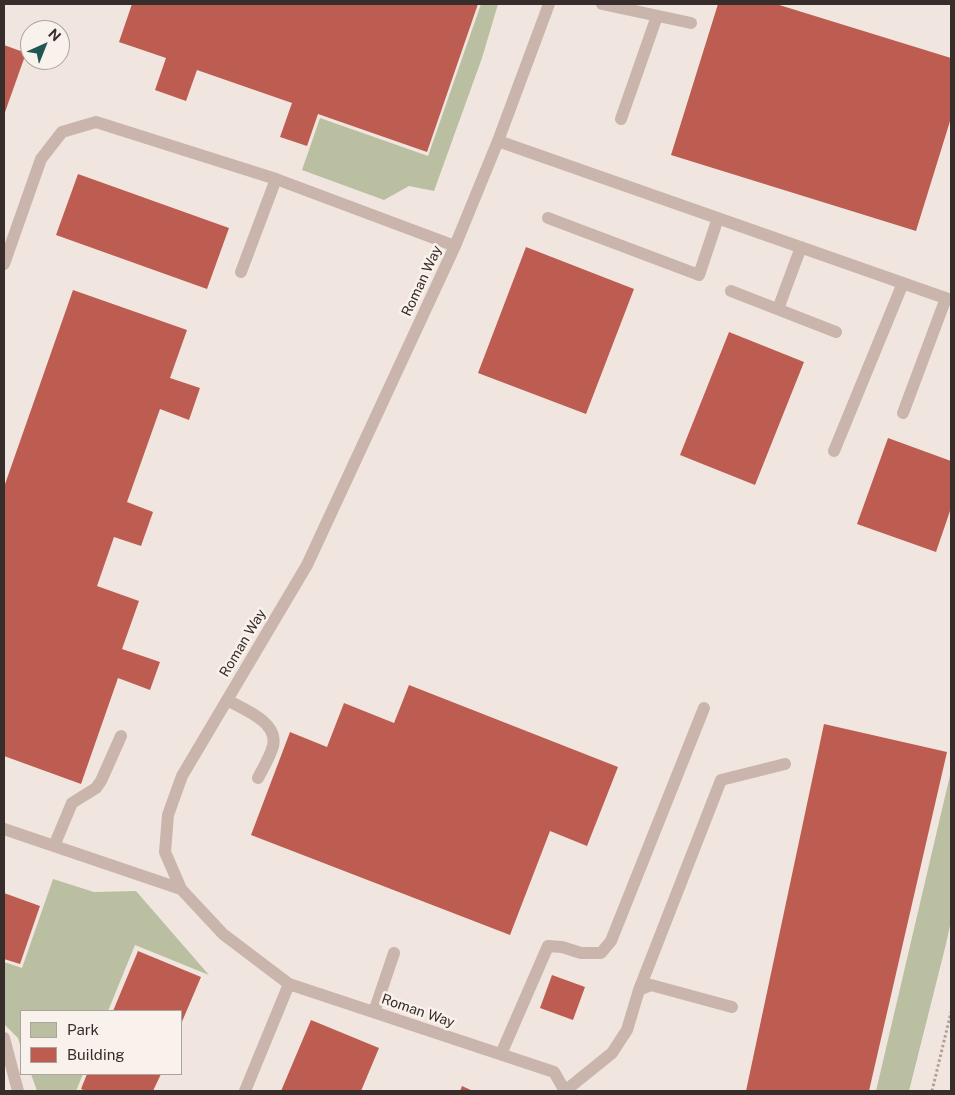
<!DOCTYPE html>
<style>
body{margin:0}
#map{position:relative;width:955px;height:1095px;overflow:hidden;background:#f1e6df;font-family:"Public Sans",sans-serif}
canvas{display:block}
.frame{position:absolute;inset:0;border:5px solid #372d2a;pointer-events:none}
.legend{position:absolute;left:20px;top:1010px;width:162px;height:65px;box-sizing:border-box;background:#f9f1eb;border:1px solid #aba39e;margin:0;padding:6px 9px;list-style:none;font-size:15px;color:#372d2a}
.legend li{display:flex;align-items:center;gap:10px;height:25px}
.legend b{width:25px;border:1px solid #aba39e}
.north{position:absolute;left:20px;top:20px;width:50px;height:50px;box-sizing:border-box;background:#f9f1eb;border:1px solid #aba39e;border-radius:50%;rotate:44deg;font-size:14px;font-weight:700;line-height:20px;text-align:center;color:#372d2a}
.north::after{content:'';display:block;margin:auto;width:18px;height:22px;background:#225653;clip-path:polygon(50% 0,100% 100%,50% 72%,0 100%)}
</style>
<div id="map">
<canvas width="955" height="1095"></canvas>
<div class="frame"></div>
<ul class="legend">
<li><b style="height:14px;background:#b9bfa0"></b>Park</li>
<li><b style="height:14px;background:#bd5d51"></b>Building</li>
</ul>
<div class="north">N</div>
</div>
<script>
const c = document.querySelector('canvas').getContext('2d');
c.lineJoin = 'round';
function fillPath(path, color) { c.fillStyle = color; c.fill(path, 'evenodd'); }
function stroke(path, color, width, dash) { c.strokeStyle = color; c.lineWidth = width; c.lineCap = dash ? 'butt' : 'round'; c.setLineDash(dash || []); c.stroke(path); }
function label(font, color, halo, rows, align = 'center') {
  c.font = font + ' "Public Sans",sans-serif'; c.lineWidth = 5; c.setLineDash([]); c.textBaseline = 'middle'; c.strokeStyle = halo; c.fillStyle = color; for (const [text, x, y, turn = 0] of rows) {
    c.save(); c.translate(x, y); c.rotate((+turn || 0) * Math.PI / 180); c.textAlign = isNaN(turn) ? turn : align; if (halo) c.strokeText(text, 0, 0); c.fillText(text, 0, 0); c.restore();
  }
}
fillPath(new Path2D(`
 M481 4H498L482 58 434 191 409 186 384 200 302 170 320 118 428 156Z
 M951 771V921L946 944 909 1091H876Z
 M53 879 94 892 136 891 209 975 135 945 108 1011H21V1048L18 1038 4 1024V962L22 968Z
 M31 1074H83L76 1091H37Z`), '#b9bfa0');
fillPath(new Path2D(`
 M132 4H478L427 152 318 114 307 146 280 137 292 103 197 70 186 101 155 90 166 58 119 42Z
 M718 4H776L951 58V118L916 231 671 155Z
 M4 45 26 53 4 115Z
 M78 174 229 228 207 289 56 235Z
 M526 247 634 289 586 414 478 373Z
 M73 290 187 330 170 378 200 388 189 420 160 409 127 502 153 512 141 546 114 537 97 586 139 601 122 649 160 662 150 690 118 678 81 784 4 756V487Z
 M729 332 804 362 755 485 680 455Z
 M888 438 951 461V508L936 552 857 524Z
 M409 685 618 767 587 846 550 831 510 935 251 835 290 732 327 747 344 703 394 723Z
 M824 724 947 752 869 1091H746Z
 M4 893 40 906 20 964 4 959Z
 M138 951 201 977 181 1024V1011H113Z
 M552 975 585 987 573 1020 540 1008Z
 M311 1020 379 1048 361 1091H281Z
 M87 1074H161L153 1091H86L81 1089Z
 M462 1086 473 1091H460Z`), '#bd5d51');
stroke(new Path2D(`
 M932 1091 951 1012`), '#b49f96', 3, [2.5, 2.5]);
stroke(new Path2D(`
 M549 4 498 141 455 246 307 565 182 776 168 815 165 852 181 889 223 934 289 984 554 1072 565 1091
 M602 4 691 23
 M621 119 657 16
 M498 141 951 300
 M548 218 699 275 718 218
 M4 264 41 159 62 132 96 122 276 179 455 246
 M241 272 276 179
 M731 291 836 332
 M778 309 801 247
 M903 413 946 298
 M834 451 903 283
 M227 700C243 709 279 722 273 746 270 757 263 768 258 778
 M4 829 181 889
 M54 846 72 803 96 788 101 781 121 736
 M639 990 721 780 785 764
 M374 1012 394 953
 M4 1038 18 1091
 M501 1054 548 946 562 947 581 953H601L611 941 704 708
 M245 1091 289 984
 M565 1091 612 1053 627 1030 639 990 651 985 732 1007`), '#c9b5ac', 12);
label('14px', '#372d2a', '#f9f1eb', [
 ["Roman Way",422,281,-65],
 ["Roman Way",243,643,-59],
 ["Roman Way",418,1011,19]
]);
</script>
